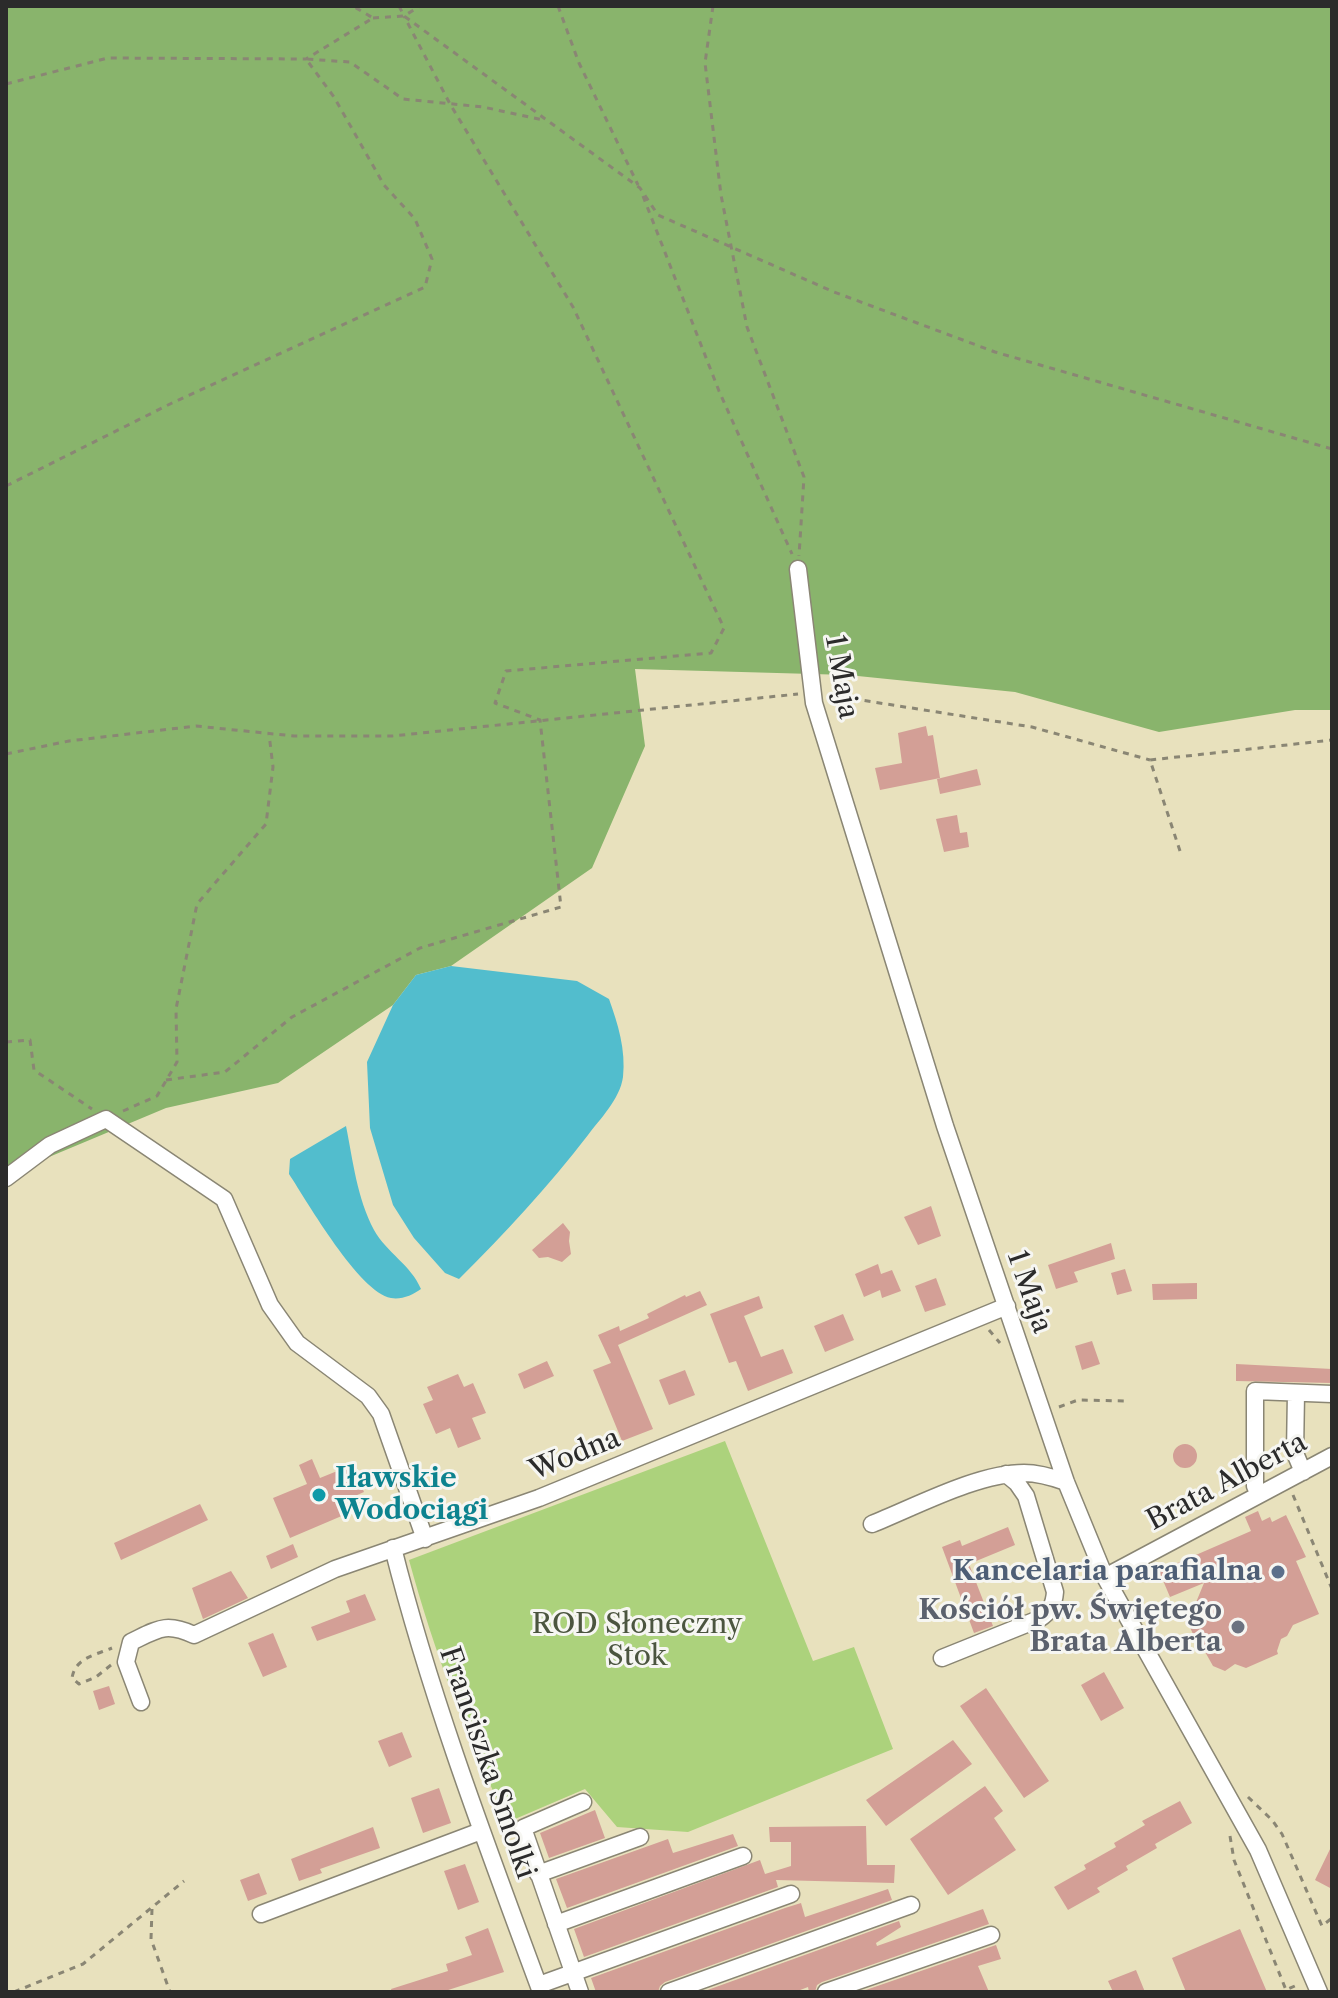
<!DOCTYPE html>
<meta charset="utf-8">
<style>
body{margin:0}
#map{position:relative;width:1338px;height:1998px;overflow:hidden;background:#e8e1bd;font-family:"Libre Caslon Text",serif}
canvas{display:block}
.frame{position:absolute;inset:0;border:8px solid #2b2b2b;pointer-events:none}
</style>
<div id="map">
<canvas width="1338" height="1998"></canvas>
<div class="frame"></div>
</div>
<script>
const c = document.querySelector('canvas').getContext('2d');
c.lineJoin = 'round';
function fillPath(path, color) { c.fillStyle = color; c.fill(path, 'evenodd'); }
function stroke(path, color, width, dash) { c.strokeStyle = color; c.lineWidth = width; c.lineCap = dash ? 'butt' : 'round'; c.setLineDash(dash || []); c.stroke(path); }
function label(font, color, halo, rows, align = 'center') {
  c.font = font + ' "Libre Caslon Text",serif'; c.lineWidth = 6; c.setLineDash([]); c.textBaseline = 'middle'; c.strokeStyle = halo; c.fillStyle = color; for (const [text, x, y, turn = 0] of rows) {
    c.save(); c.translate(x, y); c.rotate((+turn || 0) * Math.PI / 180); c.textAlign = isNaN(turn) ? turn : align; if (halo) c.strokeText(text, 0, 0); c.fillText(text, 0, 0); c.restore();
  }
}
fillPath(new Path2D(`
 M725 1441 813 1661 854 1647 893 1749 688 1832 617 1827 585 1789 508 1822C466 1737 434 1651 409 1560Z`), '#acd27c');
fillPath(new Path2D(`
 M6 6H1332V710H1295L1159 732 1015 692 848 675 635 669 645 746 592 868 451 966 416 975 393 1005 278 1083 166 1108 6 1175Z`), '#89b46c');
fillPath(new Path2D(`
 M451 966 577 981 609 999C618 1024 626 1050 623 1077 620 1099 600 1119 588 1135 548 1187 505 1233 459 1279L445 1273 414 1238 393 1205 370 1128 367 1062 393 1005 416 975Z
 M346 1126C353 1161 357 1198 374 1230 387 1253 411 1265 421 1289 413 1295 401 1300 391 1298 359 1292 308 1203 289 1174L290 1159Z`), '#52bdcd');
fillPath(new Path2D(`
 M926 726 928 736 933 735 940 778 880 790 875 768 902 763 898 733Z
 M977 769 981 785 940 794 937 779Z
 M957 815 960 833 967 832 969 847 944 852 936 819Z
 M931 1206 941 1236 918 1245 904 1217Z
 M563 1223 570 1232 569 1241 571 1254 562 1262 548 1257 539 1258 532 1250Z
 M1111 1243 1115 1259 1074 1272 1078 1282 1056 1289 1048 1265Z
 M878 1264 881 1274 892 1270 901 1291 882 1298 880 1290 864 1297 855 1274Z
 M1125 1269 1132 1291 1117 1295 1111 1273Z
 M936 1278 946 1305 925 1312 915 1286Z
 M1197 1283V1299L1153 1300 1152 1284Z
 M700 1291 707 1305 618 1345 653 1429 622 1441 593 1370 611 1363 598 1335 619 1326 620 1331 649 1318 647 1314 685 1295 686 1297Z
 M759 1296 763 1308 744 1316 761 1357 783 1349 793 1373 748 1391 736 1361 729 1363 710 1314Z
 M843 1314 854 1340 825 1352 814 1326Z
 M1092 1341 1100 1364 1082 1370 1075 1346Z
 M547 1361 554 1376 524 1389 518 1374Z
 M1236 1364 1332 1369V1383L1236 1381Z
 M685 1370 695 1395 669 1405 659 1380Z
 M458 1374 464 1387 473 1383 486 1413 472 1418 481 1439 458 1448 450 1428 436 1434 423 1404 433 1400 427 1387Z
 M1173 1456a12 12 0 1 1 24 0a12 12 0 1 1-24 0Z
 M312 1459 320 1478 352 1465 364 1492 339 1503 344 1515 290 1538 273 1498 307 1484 299 1465Z
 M200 1504 208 1520 121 1560 114 1543Z
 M1258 1511 1262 1521 1270 1517 1272 1522 1286 1515 1306 1557 1296 1561 1319 1614 1293 1625 1287 1636 1281 1639 1277 1651 1278 1654 1246 1668 1235 1664 1225 1671 1213 1666 1204 1650 1199 1648 1186 1618 1190 1617 1204 1583 1170 1597 1159 1571 1251 1531 1245 1517Z
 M1008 1527 1015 1545 969 1564 993 1626 974 1633 942 1547 960 1540 962 1546Z
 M293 1544 298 1557 271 1569 266 1556Z
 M231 1571 248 1598 203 1619 192 1588Z
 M365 1594 376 1620 317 1641 311 1627 350 1612 346 1601Z
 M273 1633 287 1667 263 1677 248 1643Z
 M1104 1672 1124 1708 1101 1721 1081 1685Z
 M109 1686 115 1704 99 1710 93 1691Z
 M986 1688 1049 1781 1024 1798 960 1706Z
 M402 1732 412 1757 389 1767 378 1741Z
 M953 1740 972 1764 886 1826 866 1800Z
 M985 1786 1003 1811 994 1818 1016 1850 948 1895 910 1839Z
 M439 1788 451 1823 423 1833 411 1798Z
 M1180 1801 1192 1823 1155 1844 1157 1848 1126 1866 1128 1870 1097 1888 1100 1892 1068 1910 1054 1887 1086 1869 1084 1865 1116 1847 1114 1843 1145 1825 1142 1821Z
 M595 1810 605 1838 549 1858 540 1833Z
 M866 1826 867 1865H895L894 1883 776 1880 778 1887 584 1957 574 1929 760 1860 765 1874 791 1866V1842H770L769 1827Z
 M373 1827 380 1848 320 1869 322 1873 299 1881 291 1859Z
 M733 1834 738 1846 567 1908 556 1879 668 1839 673 1853Z
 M1332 1845V1889L1315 1880Z
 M465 1864 479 1902 458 1910 444 1871Z
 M259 1873 267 1894 248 1901 240 1880Z
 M888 1889 892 1900 665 1982 660 1986 658 1992H596L591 1978 785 1908 801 1903 805 1917Z
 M983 1909 989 1924 822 1982 817 1985 815 1992H809L808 1987 795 1992H702L899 1921 901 1927 876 1943 877 1946Z
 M488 1928 504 1972 442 1992H392L391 1989 448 1971 446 1964 472 1955 465 1937Z
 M1240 1929 1267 1992H1186L1172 1958Z
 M996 1945 1001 1959 978 1966 989 1992H860Z
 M1136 1970 1145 1992H1113L1108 1981Z`), '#d39f96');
const minor = new Path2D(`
 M798 569 814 703 945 1126 1066 1482 1105 1577 1258 1850 1319 1992
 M6 1178 50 1145 106 1119 224 1199 270 1305 297 1343 368 1396 381 1414 425 1539
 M1296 1393 1295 1453 1303 1472
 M1259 1495 1255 1486V1391L1332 1394
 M872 1524C915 1507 978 1473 1024 1473 1038 1473 1052 1477 1066 1482
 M393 1548C431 1699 487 1846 541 1992
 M1105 1577 1332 1456
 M942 1658 1039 1619C1050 1612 1054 1605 1055 1592L1026 1496 1017 1483 1006 1474
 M141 1702 126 1662 131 1642C158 1629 166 1622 194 1635L335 1569 539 1498 1007 1306
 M538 1874 640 1837
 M261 1914 481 1831
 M556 1924 743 1856
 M539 1985 791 1894
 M580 1992 523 1828 583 1802
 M669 1992 911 1905
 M826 1992 991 1935`);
stroke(minor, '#8a8674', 19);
stroke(new Path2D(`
 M399 6 404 16 640 188 658 215 834 292 995 352 1332 449
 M558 6 579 63 638 185
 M713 6 705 63 721 195 747 327 804 477 799 556
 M373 18 404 16 420 6
 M6 84 108 58 306 59 373 18 353 6
 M643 196 719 391 792 554
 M6 486 172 403 425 287 432 259 415 219 384 185 334 97 306 59 350 62 403 99 483 107 543 120
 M829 695 1032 727 1150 760
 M6 754 69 741 196 726 294 736H392L798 694
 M1180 851 1150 760 1332 740
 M6 1042 30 1040 34 1070 92 1109
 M166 1080 225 1072 292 1017 420 948 561 907 540 720 495 703 506 671 711 653 724 628 573 307 450 104 404 16
 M123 1111 157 1096 177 1062 176 1009 197 904 266 824 273 767 269 734
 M989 1330 1000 1343
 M1059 1407 1078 1400 1126 1401
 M1293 1495 1332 1589
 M1332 1651V1653
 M111 1665 96 1677 79 1684 72 1678C75 1658 95 1655 112 1648
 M1248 1797 1272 1820 1282 1834 1322 1926 1332 1918
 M1230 1836 1234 1860 1286 1990 1297 1985
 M152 1909 151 1939 170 1992
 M14 1992 83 1964 184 1881`), '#8a8674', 3, [6, 6]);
stroke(minor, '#fff', 16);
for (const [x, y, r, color] of [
 [319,1495,8,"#0f9aa8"],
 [1278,1572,8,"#5c6f8a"],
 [1238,1627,8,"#6b7280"]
]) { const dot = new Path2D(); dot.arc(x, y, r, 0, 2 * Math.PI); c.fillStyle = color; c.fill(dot); stroke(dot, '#f6f6f2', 3); }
label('28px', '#2b2b2b', '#f6f6f2', [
 ["1 Maja",841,677,80],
 ["1 Maja",1029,1292,71],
 ["Wodna",575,1455,-22],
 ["Brata Alberta",1227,1482,-28],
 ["Franciszka Smolki",487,1763,71]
]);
label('bold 28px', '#0d838f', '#f6f6f2', [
 ["Iławskie",335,1479],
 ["Wodociągi",335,1511]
], 'left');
label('bold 28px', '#4e5e75', '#f6f6f2', [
 ["Kancelaria parafialna",1262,1572]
], 'right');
label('bold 28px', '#5b616d', '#f6f6f2', [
 ["Kościół pw. Świętego",1222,1611],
 ["Brata Alberta",1222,1643]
], 'right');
label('28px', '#4b553f', '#f6f6f2', [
 ["ROD Słoneczny",637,1625],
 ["Stok",637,1657]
]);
</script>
